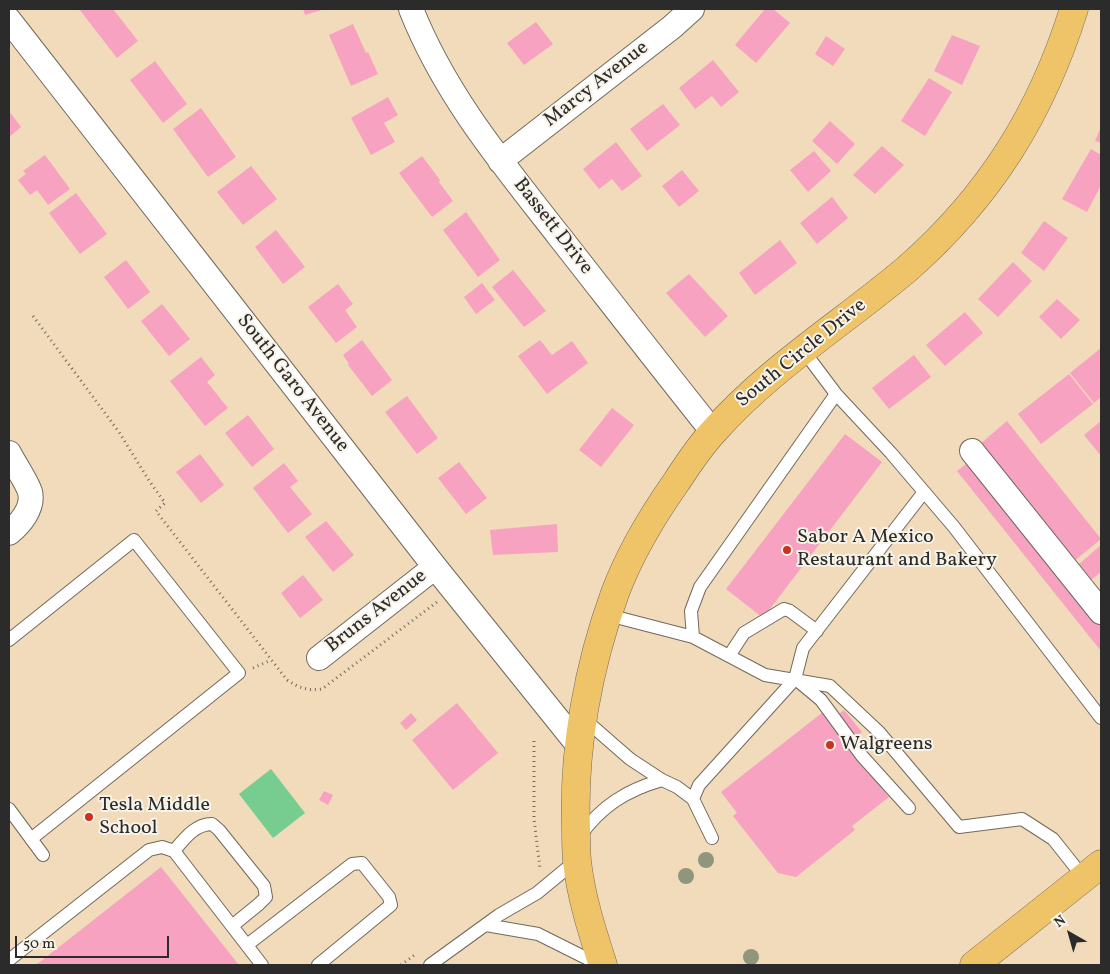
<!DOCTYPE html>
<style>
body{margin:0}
#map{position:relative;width:1110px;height:974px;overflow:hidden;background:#f1dbbb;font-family:Vollkorn,serif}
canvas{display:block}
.frame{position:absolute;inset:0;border:10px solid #2b2b2b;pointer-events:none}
.north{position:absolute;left:1045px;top:909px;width:50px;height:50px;-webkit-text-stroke:4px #f7f3e8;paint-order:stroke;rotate:322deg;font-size:14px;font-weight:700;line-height:20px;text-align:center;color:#2b2b2b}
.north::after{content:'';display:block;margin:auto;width:18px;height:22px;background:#2b2b2b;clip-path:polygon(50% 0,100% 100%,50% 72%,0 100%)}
.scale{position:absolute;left:15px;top:936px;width:154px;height:22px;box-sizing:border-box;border:2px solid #2b2b2b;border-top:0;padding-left:6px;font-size:15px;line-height:18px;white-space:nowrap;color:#2b2b2b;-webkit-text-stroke:4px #f7f3e8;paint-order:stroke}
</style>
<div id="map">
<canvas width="1110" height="974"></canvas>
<div class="frame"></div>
<div class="north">N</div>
<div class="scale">50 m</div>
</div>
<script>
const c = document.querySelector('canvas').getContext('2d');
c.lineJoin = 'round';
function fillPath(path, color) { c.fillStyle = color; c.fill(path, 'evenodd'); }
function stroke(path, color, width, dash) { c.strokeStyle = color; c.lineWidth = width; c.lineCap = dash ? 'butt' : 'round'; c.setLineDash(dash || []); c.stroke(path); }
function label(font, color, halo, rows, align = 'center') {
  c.font = font + ' Vollkorn,serif'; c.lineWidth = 4; c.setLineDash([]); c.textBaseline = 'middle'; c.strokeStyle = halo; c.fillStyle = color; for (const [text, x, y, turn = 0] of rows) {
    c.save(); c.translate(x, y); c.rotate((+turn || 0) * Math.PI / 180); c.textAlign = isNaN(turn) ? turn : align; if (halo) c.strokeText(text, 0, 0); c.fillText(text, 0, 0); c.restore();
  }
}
fillPath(new Path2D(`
 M271 769 305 813 273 838 239 794Z`), '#77cc90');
fillPath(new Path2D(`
 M79 9H113L138 41 117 58Z
 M303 9H325L305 15Z
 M765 9H773L790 23 756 63 735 45Z
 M536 22 553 44 524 65 507 43Z
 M353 24 366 53 368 52 378 74 351 86 329 35Z
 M952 35 980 46 962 85 934 71Z
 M826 36 845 49 833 66 815 54Z
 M713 60 739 92 721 107 712 96 695 109 679 88Z
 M155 61 187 104 163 123 130 80Z
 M929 78 952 92 925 136 901 121Z
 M388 97 398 115 384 123 395 142 371 155 351 118Z
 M663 104 680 125 647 151 630 129Z
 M201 108 236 157 208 177 173 129Z
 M9 111 21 127 9 137Z
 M830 121 855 144 837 164 812 141Z
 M1101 127V143L1095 141Z
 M616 142 642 176 622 191 612 179 599 189 583 169Z
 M882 146 904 165 875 194 853 175Z
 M1091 149 1101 155V185L1087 212 1062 199Z
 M814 151 831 171 808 192 790 170Z
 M45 155 70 189 48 205 37 190 30 195 18 180 26 174 23 171Z
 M422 156 440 180 439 182 453 201 432 217 399 173Z
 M251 166 277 199 243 225 217 192Z
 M682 170 699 191 679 207 662 186Z
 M76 193 107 234 80 254 49 213Z
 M832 197 848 218 817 244 800 223Z
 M466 212 500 260 478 277 443 230Z
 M1044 221 1068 238 1044 271 1021 253Z
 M276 230 305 267 283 284 255 247Z
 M780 240 797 263 755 295 739 273Z
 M126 260 150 292 128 309 104 277Z
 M1013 262 1032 281 998 317 978 299Z
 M513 270 546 311 524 327 492 287Z
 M689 274 728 316 705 337 666 293Z
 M482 283 495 300 476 314 464 297Z
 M338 284 353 304 345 310 357 327 336 343 308 307Z
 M1057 299 1080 320 1061 339 1039 317Z
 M162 304 190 339 169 356 141 321Z
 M965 312 983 333 945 366 926 345Z
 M362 340 392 380 372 396 348 365 349 364 343 355Z
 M540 340 552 355 572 341 588 363 547 394 518 356Z
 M1101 348V397L1094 403 1070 373Z
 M914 355 931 377 889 409 872 388Z
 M201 357 215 375 207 382 228 408 205 426 170 381Z
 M1069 374 1093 404 1041 444 1018 414Z
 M407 396 438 438 417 454 385 412Z
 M612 408 634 425 601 467 579 450Z
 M248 415 274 449 252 467 225 433Z
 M1007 421 1101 539 1073 562 979 445Z
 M1101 421V456L1084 435Z
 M845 434 882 462 763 618 726 589Z
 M200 454 224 485 201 503 176 472Z
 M970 461 1101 624V651L957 471Z
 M459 462 487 498 466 514 438 478Z
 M284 463 298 481 290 487 312 514 288 533 253 488Z
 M326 521 354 555 333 572 305 537Z
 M557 524 558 552 493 555 490 530Z
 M1101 545V572L1091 580 1078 565Z
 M303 575 323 600 300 618 281 593Z
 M457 703 498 753 453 790 412 740Z
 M844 710 862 732 846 744 889 797 852 826 855 830 796 877 778 873 733 816 737 813 721 792 823 712 830 721Z
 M411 713 417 720 406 730 400 723Z
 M324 791 333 795 328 805 319 800Z
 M161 867 239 965H36Z`), '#f7a2c1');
const service = new Path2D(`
 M836 394 891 453 954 527 1101 718
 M608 615 693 637 765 675 830 686 879 732 959 827 1022 819 1053 839 1084 878
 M693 637 691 611 700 587 836 394 803 350
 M9 640 134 540 239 673 31 839
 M729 656 744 633 784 609 790 611 817 631
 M797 680 821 700 862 756 909 808
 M583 718 630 759 662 780 677 787 693 799 712 838
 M693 799 699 785 795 679 803 648 924 492
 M9 809 43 855
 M580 836C601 806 627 790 662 780
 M174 851C184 839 195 824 212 824L219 830 264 886 266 897 259 904 232 926
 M486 925 538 934 600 965
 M247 945 352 864 362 863 389 897 391 905 318 965
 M9 960 149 850 162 847 174 851 262 965
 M430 965 499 915 537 893 577 860`);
const minor = new Path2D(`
 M411 9C445 95 502 163 559 236 610 301 661 367 713 432
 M9 20 435 567 579 746
 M500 161 672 27 692 9
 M972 451 1101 612
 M9 453C14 463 27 482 30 492 34 508 20 524 9 533
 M319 658 435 567`);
const primary = new Path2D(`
 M603 965C592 931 581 897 577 861 576 850 576 839 576 828 573 749 588 667 615 593 630 553 653 515 677 481 688 464 700 446 714 431 770 368 843 323 907 269 990 196 1041 114 1074 9
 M974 965 1101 864`);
stroke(service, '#70695d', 14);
stroke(minor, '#70695d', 26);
stroke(primary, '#70695d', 29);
stroke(new Path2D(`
 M33 316 119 432 150 482 165 503 156 511 287 680C299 688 308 691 322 689L437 602
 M253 668 271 660
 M534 741V819L540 869 539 870
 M401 965 416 954`), '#70695d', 3, [1, 4]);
stroke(service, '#fff', 12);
stroke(minor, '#fff', 24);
stroke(primary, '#efc469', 28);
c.fillStyle = '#91957c';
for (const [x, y] of [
 [706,860],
 [686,876],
 [751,957]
]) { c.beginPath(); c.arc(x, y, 8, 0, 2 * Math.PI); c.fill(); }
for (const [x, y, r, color] of [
 [787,550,5,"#c8321e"],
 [830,745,5,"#c8321e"],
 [89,817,5,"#c8321e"]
]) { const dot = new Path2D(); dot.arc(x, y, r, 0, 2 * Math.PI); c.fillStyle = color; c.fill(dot); stroke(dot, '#f7f3e8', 2); }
label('20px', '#2b2b2b', '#f7f3e8', [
 ["Marcy Avenue",597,85,-38],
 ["Bassett Drive",552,227,52],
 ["South Circle Drive",802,354,-39],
 ["South Garo Avenue",292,384,52],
 ["Bruns Avenue",377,612,-38]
]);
label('20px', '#2b2b2b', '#f7f3e8', [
 ["Sabor A Mexico",797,538],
 ["Restaurant and Bakery",797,561],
 ["Walgreens",840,745],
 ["Tesla Middle",99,806],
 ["School",99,829]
], 'left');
</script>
